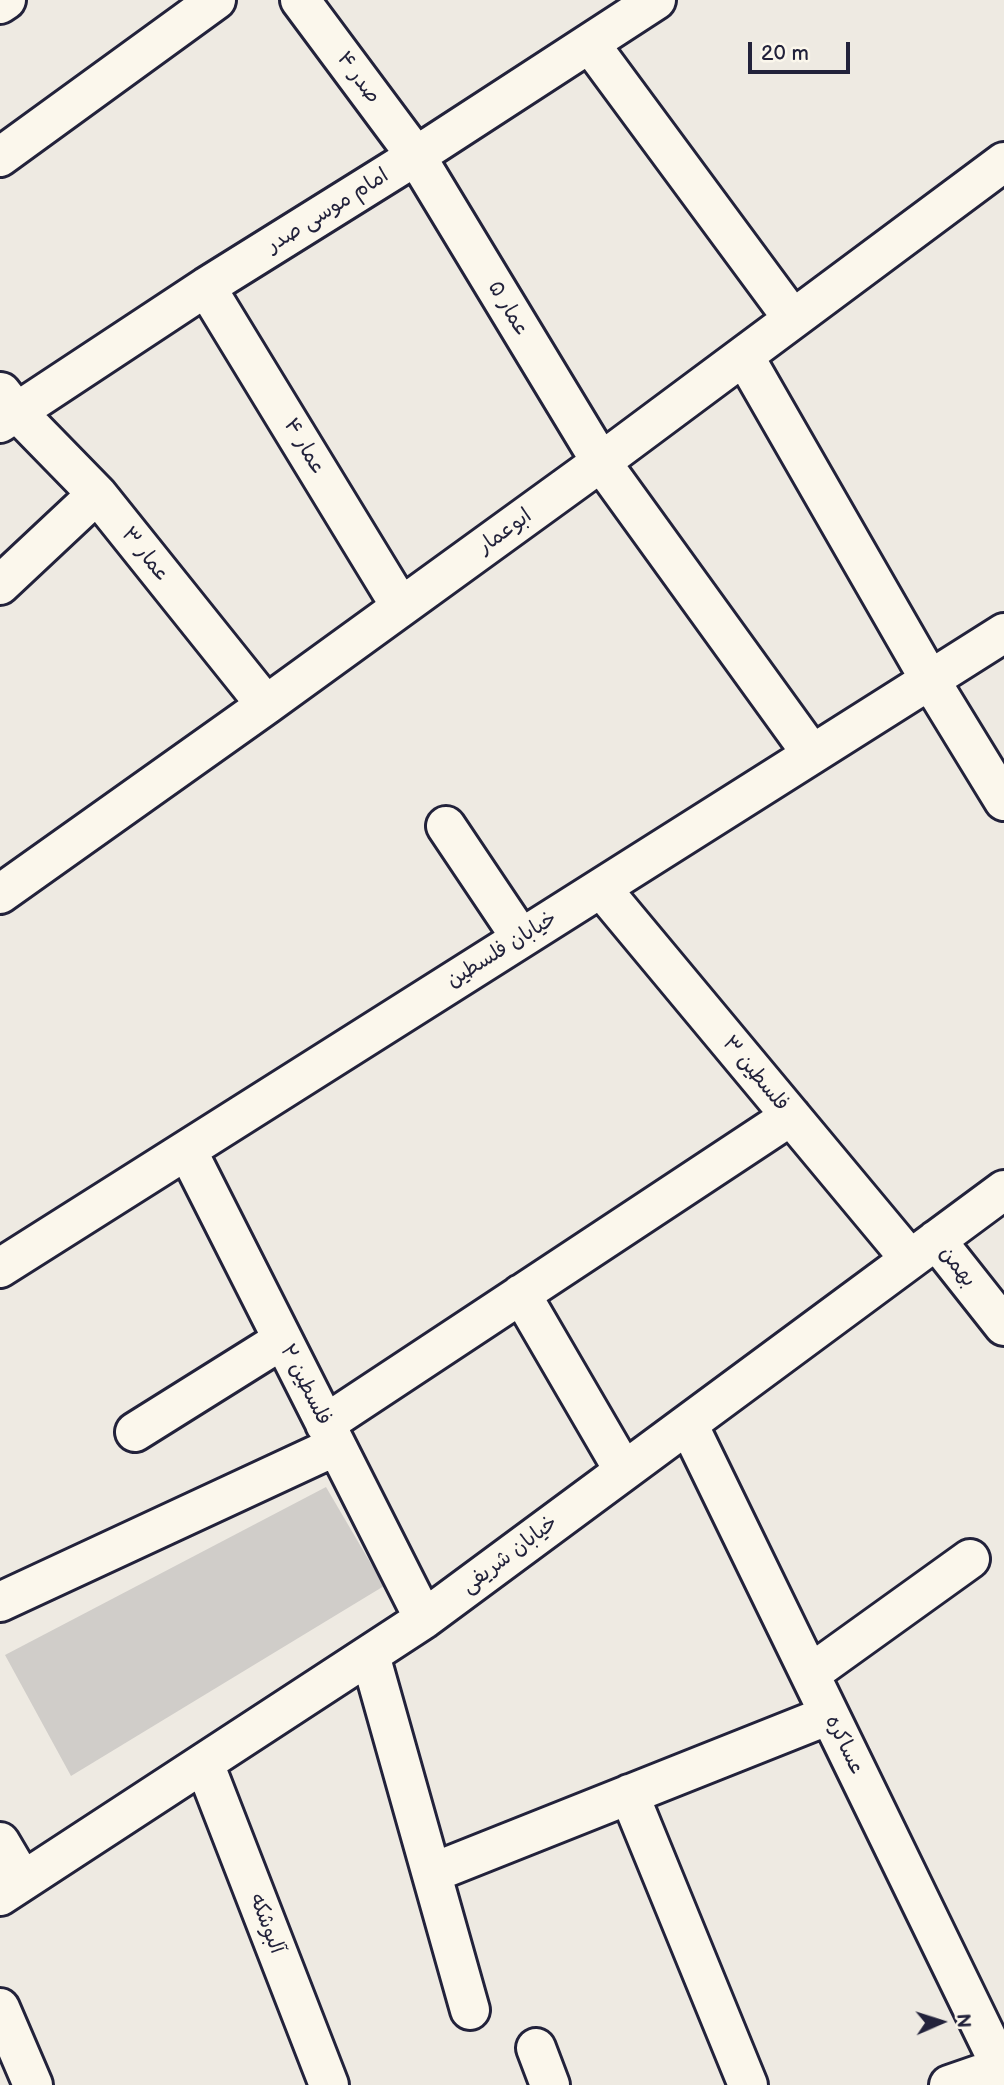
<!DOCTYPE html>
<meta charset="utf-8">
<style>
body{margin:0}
#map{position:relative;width:1004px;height:2085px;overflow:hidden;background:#eeeae2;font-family:"Balsamiq Sans",sans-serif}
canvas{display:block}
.north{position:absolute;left:906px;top:1987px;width:70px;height:70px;-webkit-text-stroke:5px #fbf7ec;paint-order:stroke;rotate:87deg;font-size:19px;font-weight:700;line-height:28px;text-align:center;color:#22223b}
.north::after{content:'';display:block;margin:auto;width:24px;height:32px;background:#22223b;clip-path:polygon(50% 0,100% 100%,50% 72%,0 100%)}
.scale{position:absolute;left:748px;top:42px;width:102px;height:32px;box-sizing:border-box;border:4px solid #22223b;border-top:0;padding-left:9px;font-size:21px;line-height:24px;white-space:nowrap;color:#22223b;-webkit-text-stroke:5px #fbf7ec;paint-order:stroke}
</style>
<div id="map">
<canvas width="1004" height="2085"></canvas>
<div class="north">N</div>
<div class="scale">20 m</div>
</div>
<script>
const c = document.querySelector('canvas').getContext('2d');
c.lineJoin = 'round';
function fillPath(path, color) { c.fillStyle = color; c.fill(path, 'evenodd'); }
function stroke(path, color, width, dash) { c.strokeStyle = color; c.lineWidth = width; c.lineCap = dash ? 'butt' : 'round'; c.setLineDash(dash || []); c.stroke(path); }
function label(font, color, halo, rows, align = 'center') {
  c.font = font + ' "Balsamiq Sans","Playpen Sans Arabic",sans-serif'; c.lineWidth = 5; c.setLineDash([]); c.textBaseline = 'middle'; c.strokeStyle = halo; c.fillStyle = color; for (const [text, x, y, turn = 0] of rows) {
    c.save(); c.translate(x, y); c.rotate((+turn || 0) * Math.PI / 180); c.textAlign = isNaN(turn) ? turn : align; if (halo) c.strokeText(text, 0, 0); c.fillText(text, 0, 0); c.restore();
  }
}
fillPath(new Path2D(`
 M326 1487 384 1586 71 1776 5 1655Z`), '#d0cdc9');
const minor = new Path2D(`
 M300 0 416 156 601 462 812 754
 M0 4 6 0
 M590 44 793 319
 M0 157 216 0
 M206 287 401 607
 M744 356 930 680 1004 801
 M1 392 16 411 97 494 266 705
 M0 423 206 287 416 156 656 0
 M0 585 97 494
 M446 826 521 938
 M601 888 910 1259
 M0 894 266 705 601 462 1004 162
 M187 1150 424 1619
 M936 1240 1004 1326
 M0 1268 1004 633
 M521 1294 624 1471
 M325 1424 791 1116
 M688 1424 1001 2067
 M135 1432 282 1340
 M0 1602 336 1446
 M370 1655 470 2010
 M810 1674 970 1559
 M204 1763 329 2085
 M629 1794 748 2085
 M0 1842 23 1881
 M432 1873 829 1715
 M0 1896 424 1619 1004 1190
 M0 2008 33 2085
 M536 2048 550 2085
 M949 2085 1004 2066`);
stroke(minor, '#22223b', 44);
stroke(minor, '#fbf7ec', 38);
label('21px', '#22223b', '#fbf7ec', [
 ["صدر ۴",358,78,54],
 ["امام موسی صدر",328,211,-32],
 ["عمار ۵",508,309,59],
 ["عمار ۴",304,447,59],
 ["ابوعمار",505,532,-36],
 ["عمار ۳",145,555,51],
 ["خیابان فلسطین",502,950,-32],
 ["فلسطین ۳",755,1074,50],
 ["بهمن",957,1267,52],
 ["فلسطین ۲",305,1385,63],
 ["خیابان شریفی",510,1555,-37],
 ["عساکره",844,1745,64],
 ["آلبوشکه",266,1924,69]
]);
</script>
